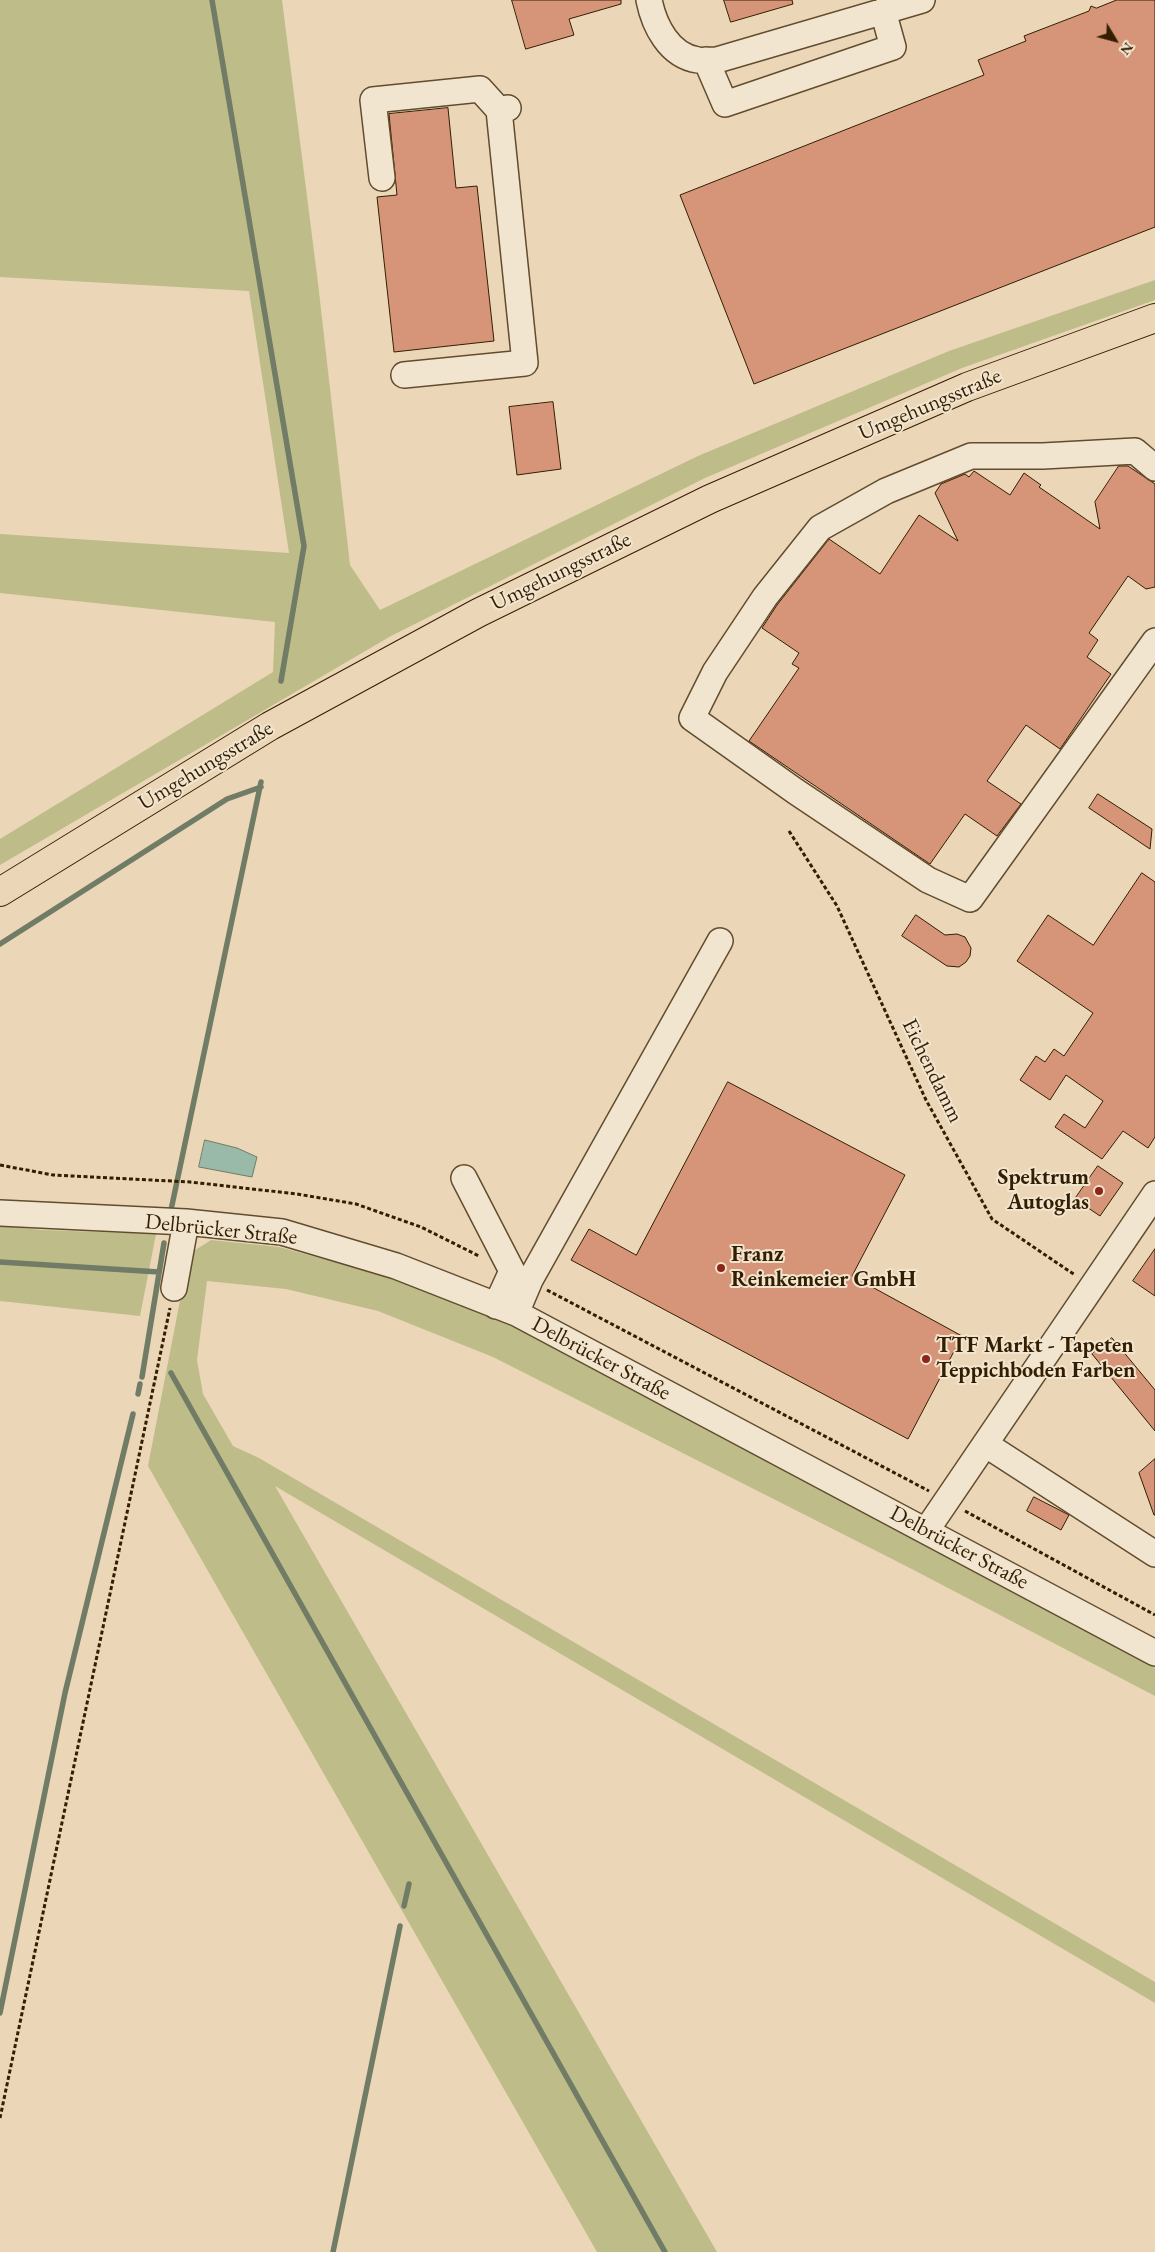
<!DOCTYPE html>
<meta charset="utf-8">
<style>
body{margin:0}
#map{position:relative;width:1155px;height:2252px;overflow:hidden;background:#ebd7b7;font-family:"EB Garamond",serif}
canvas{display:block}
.north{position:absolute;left:1090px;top:15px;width:50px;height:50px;-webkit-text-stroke:4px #f2e5d0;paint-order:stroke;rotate:127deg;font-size:14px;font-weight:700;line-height:20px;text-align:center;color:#331e00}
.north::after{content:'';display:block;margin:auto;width:18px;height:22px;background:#331e00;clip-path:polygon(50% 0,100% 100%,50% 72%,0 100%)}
</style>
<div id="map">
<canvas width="1155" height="2252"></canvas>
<div class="north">N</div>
</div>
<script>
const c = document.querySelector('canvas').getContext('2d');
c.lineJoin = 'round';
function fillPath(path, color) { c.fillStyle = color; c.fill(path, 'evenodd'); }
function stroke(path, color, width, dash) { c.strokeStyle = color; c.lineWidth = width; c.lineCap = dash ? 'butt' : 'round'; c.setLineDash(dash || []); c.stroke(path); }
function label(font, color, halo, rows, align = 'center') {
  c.font = font + ' "EB Garamond",serif'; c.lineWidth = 4; c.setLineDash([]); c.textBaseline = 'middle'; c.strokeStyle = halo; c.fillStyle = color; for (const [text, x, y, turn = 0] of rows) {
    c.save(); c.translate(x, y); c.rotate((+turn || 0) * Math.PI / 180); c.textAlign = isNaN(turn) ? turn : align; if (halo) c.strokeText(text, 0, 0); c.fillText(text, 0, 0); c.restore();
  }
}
fillPath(new Path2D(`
 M0 0H282L318 283 350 565 380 610 698 456 949 351 1155 280V300L962 368 705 478 391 636 0 865V839L273 672 275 622 0 593V534L289 553 249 291 0 277Z
 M0 1226 43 1230 156 1234 140 1316 0 1301Z
 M211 1240 279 1247 391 1277 510 1325 1155 1668V1696L904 1565 493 1357 378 1311 286 1289 207 1281 197 1360 203 1394 233 1446 259 1458 1155 1982V2003L275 1486 717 2252H597L148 1466 189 1254Z`), '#bebc89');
const water = new Path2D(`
 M205 1140 237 1148 257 1157 252 1177 199 1167Z`);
fillPath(water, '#99baa9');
stroke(water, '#707c65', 1);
stroke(new Path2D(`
 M212 0 304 546 281 681
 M0 944 227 799 261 787
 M171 1210 261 782
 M0 1262 159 1272
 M171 1373 665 2252
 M142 1377 164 1243
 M138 1394 140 1384
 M404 1906 409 1884
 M0 2013 65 1693 133 1414
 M333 2252 400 1926`), '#707c65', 5.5);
const building = new Path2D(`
 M512 0H621V4L569 19 574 35 526 49Z
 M724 0H792L793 4 731 22Z
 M1117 0H1155V227L754 384 680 195 984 75 978 60 1026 41 1024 36 1089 11 1091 6 1096 8Z
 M448 108 456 188 477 186 494 341 394 352 377 197 397 195 389 114Z
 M553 402 561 469 517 475 509 407Z
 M1119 466H1128L1155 484V587L1146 589 1128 576 1089 633 1098 640 1087 657 1111 674 1060 749 1026 725 987 781 1021 804 997 836 965 814 930 864 749 741 799 668 792 664 799 653 762 628 777 605 829 539 880 574 919 515 958 541 935 493 941 484 965 474 969 477 974 471 1010 495 1024 473 1041 485 1039 487 1100 529 1095 502Z
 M1098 794 1152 829 1150 849 1089 808Z
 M1142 873 1155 882V1137L1148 1148 1123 1131 1102 1159 1055 1127 1064 1114 1085 1128 1103 1101 1066 1075 1050 1100 1020 1080 1036 1056 1045 1062 1054 1049 1064 1056 1093 1013 1017 961 1048 915 1093 945Z
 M916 915 945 935 957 934 965 937 971 948 970 956 966 962 959 967 947 966 902 936Z
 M728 1082 905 1175 852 1276 962 1336 908 1439 571 1260 589 1229 636 1255Z
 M1098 1166 1123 1183 1100 1216 1075 1199Z
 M1155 1249V1296L1133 1281Z
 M1112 1338 1155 1390V1431L1092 1354Z
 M1155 1459V1515H1154L1139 1473Z
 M1034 1497 1069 1515 1061 1530 1027 1511Z`);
fillPath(building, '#d69578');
stroke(building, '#331e00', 1);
const minor = new Path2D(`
 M649 0C654 25 669 56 698 60 704 61 711 60 717 60L922 0
 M706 60 725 104 893 47 883 11
 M382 178 373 100 480 89 499 110
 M404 375 525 363 499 110 508 108
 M1155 468 1135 451 1043 456H971L886 491 820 528 765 597 715 672 692 718 795 791 928 880 970 899 1155 641
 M464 1178 512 1271 496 1306
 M0 1213 186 1222 282 1232 396 1266 516 1313 1155 1653
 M174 1288 186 1222
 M516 1313 530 1280 720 941
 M985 1444 1155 1554
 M926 1531 1155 1194`);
const major = new Path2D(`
 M0 892 270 726 478 613 710 499 967 387 1155 318`);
stroke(minor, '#614c2e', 28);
stroke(major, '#331e00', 30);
stroke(new Path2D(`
 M789 831 837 906 926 1100 992 1219 1075 1275
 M0 1165 53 1175 190 1182 297 1194 356 1204 421 1227 479 1256
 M547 1290 929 1491
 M965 1511 1155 1615
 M0 2118 170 1308`), '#331e00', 3, [4, 2.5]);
stroke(minor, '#f2e5d0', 25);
stroke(major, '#ebd7b7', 28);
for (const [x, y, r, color] of [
 [1099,1191,5,"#8f2418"],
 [721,1268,5,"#8f2418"],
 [926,1359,5,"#8f2418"]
]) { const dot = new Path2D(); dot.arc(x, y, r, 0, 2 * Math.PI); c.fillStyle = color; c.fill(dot); stroke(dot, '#f2e5d0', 2); }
label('22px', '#331e00', '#f2e5d0', [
 ["Umgehungsstraße",930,405,-23],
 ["Umgehungsstraße",561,572,-26],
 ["Umgehungsstraße",206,766,-31],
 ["Eichendamm",932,1071,64],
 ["Delbrücker Straße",221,1230,6],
 ["Delbrücker Straße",601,1359,28],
 ["Delbrücker Straße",959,1548,28]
]);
label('bold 22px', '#331e00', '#f2e5d0', [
 ["Spektrum",1089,1178,"right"],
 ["Autoglas",1089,1203,"right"],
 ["Franz",731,1255],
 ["Reinkemeier GmbH",731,1280],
 ["TTF Markt - Tapeten",936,1346],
 ["Teppichboden Farben",936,1371]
], 'left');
</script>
